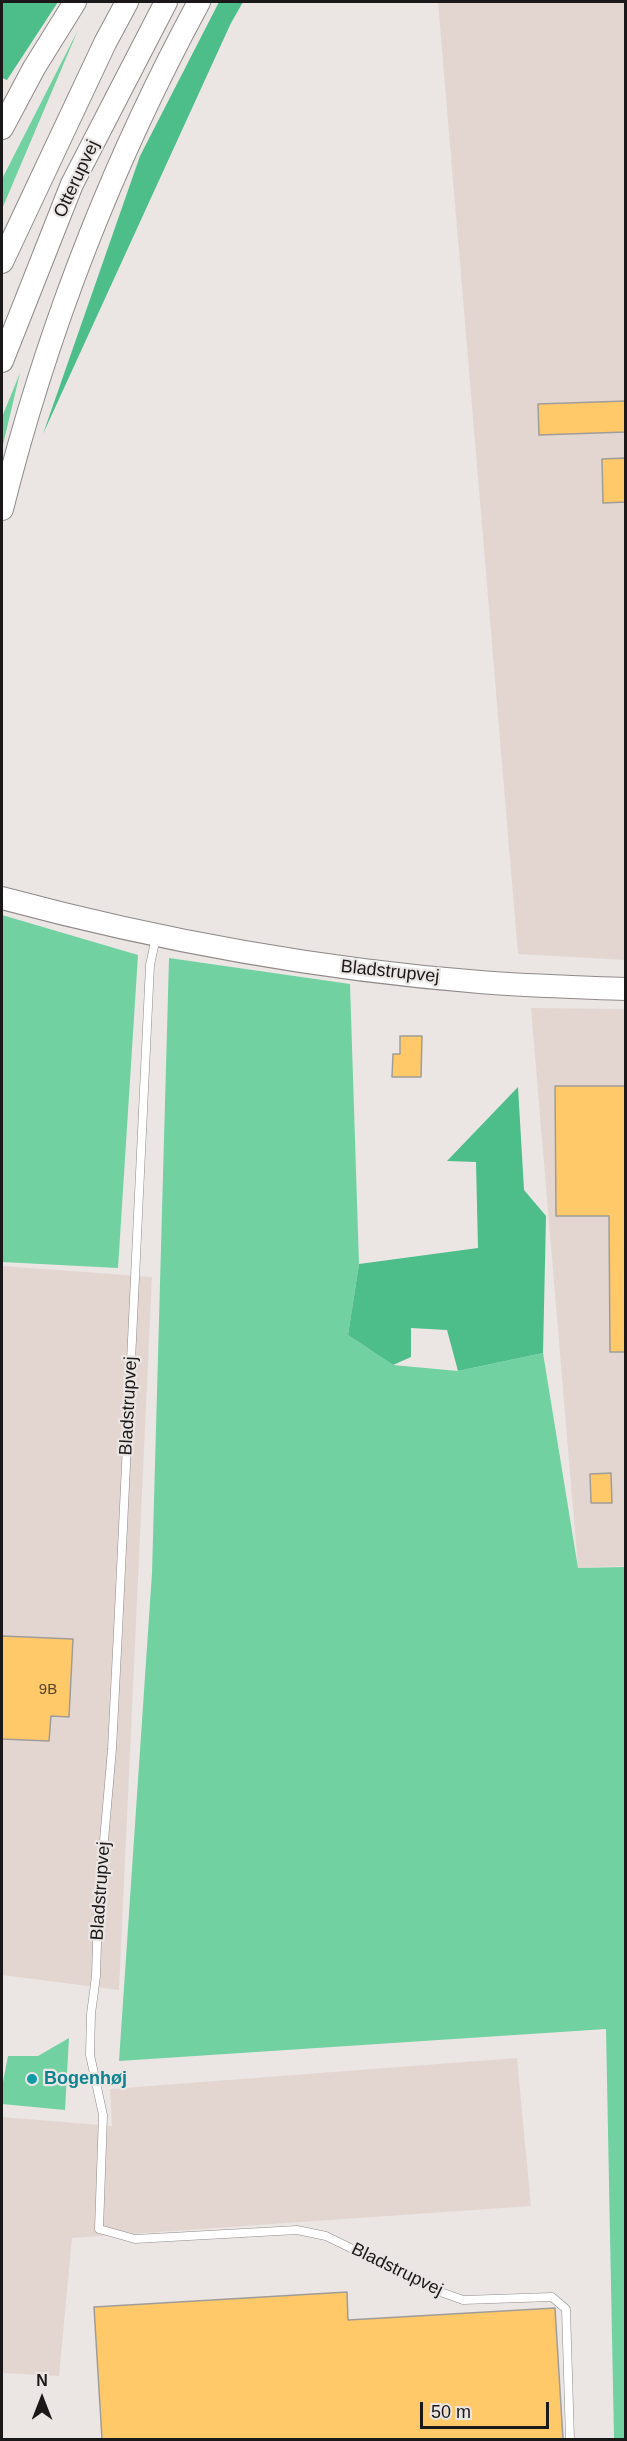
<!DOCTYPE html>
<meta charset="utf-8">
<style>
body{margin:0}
#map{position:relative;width:627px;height:2441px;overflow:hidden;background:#ebe6e4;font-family:Arial,sans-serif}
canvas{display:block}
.frame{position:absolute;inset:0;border:3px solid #1a1818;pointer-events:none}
.north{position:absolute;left:12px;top:2369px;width:60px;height:60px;-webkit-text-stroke:4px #ebe6e4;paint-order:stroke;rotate:0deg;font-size:16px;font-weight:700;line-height:24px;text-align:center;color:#1a1818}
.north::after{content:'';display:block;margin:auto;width:21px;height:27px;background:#1a1818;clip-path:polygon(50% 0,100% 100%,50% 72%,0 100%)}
.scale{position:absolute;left:420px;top:2402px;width:129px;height:27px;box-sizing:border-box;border:3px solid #1a1818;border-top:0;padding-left:8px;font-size:18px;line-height:21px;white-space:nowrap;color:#1a1818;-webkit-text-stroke:4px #ebe6e4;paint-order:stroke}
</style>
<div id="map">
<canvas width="627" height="2441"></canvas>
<div class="frame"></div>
<div class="north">N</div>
<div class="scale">50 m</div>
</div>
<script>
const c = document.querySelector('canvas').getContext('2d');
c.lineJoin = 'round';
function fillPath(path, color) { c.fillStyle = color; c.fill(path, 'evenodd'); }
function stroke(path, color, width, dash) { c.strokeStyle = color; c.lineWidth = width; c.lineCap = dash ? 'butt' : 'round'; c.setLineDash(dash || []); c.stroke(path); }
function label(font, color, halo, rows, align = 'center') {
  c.font = font + ' Arial,sans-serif'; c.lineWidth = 4.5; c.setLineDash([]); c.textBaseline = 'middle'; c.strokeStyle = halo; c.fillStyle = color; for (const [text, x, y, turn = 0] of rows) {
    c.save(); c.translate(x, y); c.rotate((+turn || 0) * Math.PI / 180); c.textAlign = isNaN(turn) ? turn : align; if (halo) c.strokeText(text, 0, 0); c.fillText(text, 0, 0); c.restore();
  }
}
fillPath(new Path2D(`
 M438 2H625V960L518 954Z
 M531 1008 625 1009V1566L578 1568Z
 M2 1266 152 1277 119 1990 2 1975Z
 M517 2058 531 2206 72 2238 59 2376 2 2373V2117L112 2126 110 2089Z`), '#e3d6d1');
fillPath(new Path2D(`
 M78 30 2 209V179Z
 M20 373 2 449V417Z
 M2 915 138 955 118 1268 2 1262Z
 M169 958 350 984 359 1264 348 1335 393 1365 458 1371 543 1353 578 1568 625 1567V2439H614L606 2029 119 2061 152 1573Z
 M69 2038 65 2110 2 2104V2087L8 2056H38Z`), '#71d1a1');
fillPath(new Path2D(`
 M2 2H58L7 80 2 78Z
 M219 2H243L231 23 43 434 140 156Z
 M518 1087 524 1190 546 1216 543 1353 458 1371 447 1330 411 1328V1357L393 1365 348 1335 359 1264 478 1248 476 1162 447 1161Z`), '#4dbd8a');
const building = new Path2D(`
 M626 401V432L539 435 538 404Z
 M626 458V502L603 503 602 459Z
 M400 1036H422L421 1077H392L393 1054H400Z
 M555 1086H626V1352H610L609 1216H556Z
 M611 1473 612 1503H591L590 1474Z
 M2 1636 73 1639 69 1717 51 1716 49 1741 2 1739Z
 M347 2292 348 2320 555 2308 563 2439H102L94 2307Z`);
fillPath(building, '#ffc869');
stroke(building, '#9f9d99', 1.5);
const lane = new Path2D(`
 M156 937 150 965 118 1631 112 1749 98 1909 96 1976 91 2014 90 2055 103 2115 99 2229 135 2239 297 2230 326 2236 438 2291 463 2300 552 2297 566 2309 570 2440`);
const secondary = new Path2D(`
 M2 128 34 68 75 2
 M2 262 105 43 127 2
 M2 361 72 184 166 2
 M2 509C46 333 113 161 199 2
 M2 898C158 940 318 969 480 982 528 986 577 987 626 989`);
stroke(lane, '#8f8a89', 9);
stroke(secondary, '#8f8a89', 24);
stroke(lane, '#fff', 8);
stroke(secondary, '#fff', 22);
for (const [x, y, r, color] of [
 [32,2079,6,"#0f9aa8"]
]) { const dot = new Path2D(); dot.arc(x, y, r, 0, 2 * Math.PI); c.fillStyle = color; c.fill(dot); stroke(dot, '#ebe6e4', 2); }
label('15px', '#53442c', null, [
 ["9B",48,1690]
]);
label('18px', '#1a1818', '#ebe6e4', [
 ["Otterupvej",77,179,-65],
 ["Bladstrupvej",390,972,6],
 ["Bladstrupvej",129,1406,-87],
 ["Bladstrupvej",101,1891,-86],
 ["Bladstrupvej",397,2270,26]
]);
label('bold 18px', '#0d838f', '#ebe6e4', [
 ["Bogenhøj",44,2079]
], 'left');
</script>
